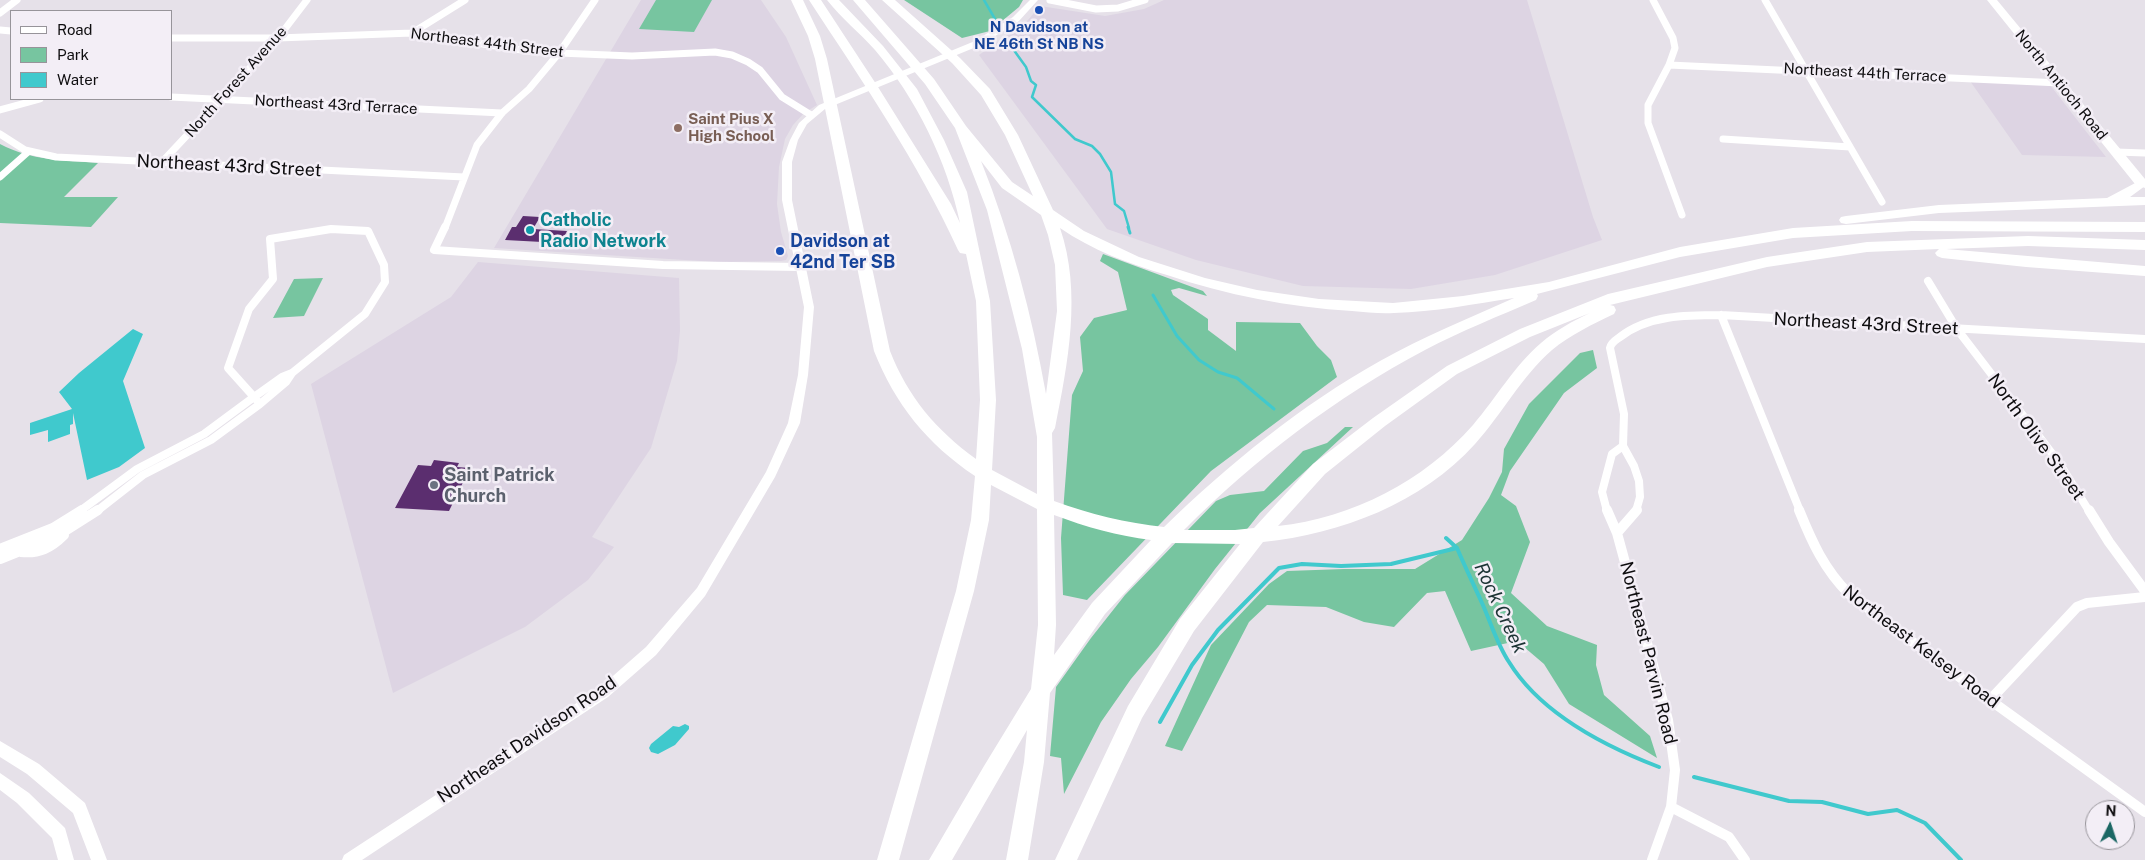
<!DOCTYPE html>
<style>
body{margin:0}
#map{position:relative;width:2145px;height:860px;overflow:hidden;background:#e6e1e9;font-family:"Public Sans",sans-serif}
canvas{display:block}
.legend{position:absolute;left:10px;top:10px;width:162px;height:90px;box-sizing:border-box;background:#f3eef6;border:1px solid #97949a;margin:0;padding:6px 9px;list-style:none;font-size:15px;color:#0e0d0f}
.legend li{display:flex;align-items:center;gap:10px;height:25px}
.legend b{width:25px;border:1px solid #97949a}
.north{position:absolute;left:2085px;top:800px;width:50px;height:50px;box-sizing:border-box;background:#f3eef6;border:1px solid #97949a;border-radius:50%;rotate:4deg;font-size:14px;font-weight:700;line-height:20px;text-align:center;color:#0e0d0f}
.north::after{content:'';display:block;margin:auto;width:18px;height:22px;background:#1b6764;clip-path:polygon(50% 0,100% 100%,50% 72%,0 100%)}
</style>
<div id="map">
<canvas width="2145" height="860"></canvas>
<ul class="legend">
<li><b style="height:6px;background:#fff"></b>Road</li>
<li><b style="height:14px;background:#77c5a0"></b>Park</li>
<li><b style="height:14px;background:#40c9cd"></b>Water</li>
</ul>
<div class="north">N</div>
</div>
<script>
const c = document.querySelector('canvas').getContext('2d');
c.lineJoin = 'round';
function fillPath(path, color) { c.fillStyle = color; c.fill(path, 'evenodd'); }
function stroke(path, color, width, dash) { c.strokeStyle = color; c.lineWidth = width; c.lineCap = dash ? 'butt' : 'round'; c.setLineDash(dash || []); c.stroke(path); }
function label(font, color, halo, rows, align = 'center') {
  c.font = font + ' "Public Sans",sans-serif'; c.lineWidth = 5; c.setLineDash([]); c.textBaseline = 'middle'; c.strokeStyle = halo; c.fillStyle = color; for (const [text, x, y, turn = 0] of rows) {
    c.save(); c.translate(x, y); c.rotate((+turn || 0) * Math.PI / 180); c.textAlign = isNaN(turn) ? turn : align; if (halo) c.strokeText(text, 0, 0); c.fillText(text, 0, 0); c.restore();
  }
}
fillPath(new Path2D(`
 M641 0H761L786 37 817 105 804 113 793 125 785 139 779 167 777 204 781 232 788 256 786 260 781 261 717 262 494 248Z
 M1164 0H1527L1593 217 1602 240 1495 275 1411 289 1303 286 1196 260 1107 229 979 55 1028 20 1040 6 1105 16 1144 9Z
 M1970 81 2050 85 2106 157 2022 155Z
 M478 262 679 278 680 331 677 361 651 448 592 537 614 547 588 580 525 627 393 693 311 384 451 297Z`), '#ddd4e3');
fillPath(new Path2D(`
 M656 0H712L694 32 639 29Z
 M904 0H1023L1019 7 990 31 962 38Z
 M0 144C32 161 63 160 98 163L64 197H118L91 227 0 223Z
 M1103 254 1203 291 1207 296 1179 288 1171 290 1173 295 1208 319V330L1236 351V322L1300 323 1317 346 1331 360 1337 377 1211 471 1087 600 1063 595 1061 538 1072 395 1083 371 1080 337 1094 318 1127 310 1118 272 1100 261Z
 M323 278 304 316 273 318 294 279Z
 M1593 350 1597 368 1564 393 1510 471 1501 495 1516 506 1530 542 1511 593 1547 626 1597 645 1596 665 1604 695 1650 736 1657 758 1569 704 1544 664 1517 641 1471 651 1445 591 1427 593 1394 627 1364 622 1326 607 1267 605 1249 622 1182 751 1165 746 1211 645 1269 584 1287 571 1344 569H1415L1462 540 1489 498 1502 472 1504 449 1529 404 1580 353Z
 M1345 427H1353L1260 513 1215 569 1158 647 1131 679 1101 722 1064 794 1061 758 1050 756 1056 687 1091 638 1125 595 1216 501 1230 495 1264 491 1303 451 1327 443Z`), '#77c5a0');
fillPath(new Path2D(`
 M133 329 143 334 123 381 145 448 119 467 87 480 73 413V424L70 425V434L48 442V430L30 435V423L72 409 59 392 79 373Z
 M685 724 689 726V729L675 745 658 754 651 752 649 748 651 744 673 726 679 727Z`), '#40c9cd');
stroke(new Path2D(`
 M984 0 995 19
 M1008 42 1026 67 1031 81 1036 85 1032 97 1075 139 1092 146 1100 154 1111 172 1115 204 1124 211 1129 228`), '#40c9cd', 2.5);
stroke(new Path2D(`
 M1128 227 1130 233
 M1153 295 1177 336 1199 360 1218 372 1237 378 1274 409`), '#40c9cd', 3);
stroke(new Path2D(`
 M1446 538 1457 548C1465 567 1474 585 1482 603 1491 623 1497 644 1509 662 1541 714 1604 746 1659 767
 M1160 722 1192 665 1218 630 1279 568 1302 564 1341 566 1391 564 1457 548
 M1694 777 1789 801 1822 802 1868 814 1897 810 1925 823 1961 860`), '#40c9cd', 4);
fillPath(new Path2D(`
 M523 216 540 217 533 229 567 231 561 243 505 240 512 227H516Z
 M434 460 459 463 457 467 470 468 449 511 395 508 418 465 431 466Z`), '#5b2e6f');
stroke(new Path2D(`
 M1050 0 1096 9 1118 8 1145 0
 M1653 0 1673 38 1675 48 1669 65 1648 105V123L1682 215
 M1765 0 1882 202
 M0 13 17 0
 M0 30 11 31
 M412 33 465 0
 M171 38H278L412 33 528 51 559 53 632 56 715 52 732 55 748 62 760 70 782 97 811 115
 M1669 65 2060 83
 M171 97 502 113
 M0 110 40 99
 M0 134 25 150 56 157 464 177
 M1723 139 1850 147
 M2116 152 2145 153
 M162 162 278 38 307 0
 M0 177 28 152
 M445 228 477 145 502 113 529 89 559 53 595 0`), '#fff', 7);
stroke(new Path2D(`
 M445 227 434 250 663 265 800 267
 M331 229 368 231 384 265 385 282 365 314 292 373 282 377 254 397 228 368 249 309 273 279 270 239Z
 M1928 281 1957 329 2060 464 2089 511
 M1721 315 1800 511
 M254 397 260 404
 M80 511 137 469 204 434 254 397
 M97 511 143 475 211 440 260 404 286 382 292 373
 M1607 511 1602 492 1612 454 1623 446
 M1636 511 1640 497 1639 481 1634 466 1623 446 1624 414 1610 348C1611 342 1616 340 1620 337 1648 315 1687 315 1721 315L2145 339`), '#fff', 8);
stroke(new Path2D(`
 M1607 510 1617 533 1668 720 1675 770 1671 807 1652 860
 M1799 510C1812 542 1824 569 1849 594L1990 700 2145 812
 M2089 510 2109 542 2145 591
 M1617 533 1637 510
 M0 549 53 528 82 510
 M21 552C39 554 51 548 64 535
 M0 559 57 536 98 510
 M1990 700 2077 607 2087 603 2145 597
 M1671 807 1729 837 1745 860`), '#fff', 10);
fillPath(new Path2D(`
 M1030 0H1038L1019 21 981 45 825 109 807 124 798 140 792 162V200L814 307 808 375 800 423 775 477 705 596 656 655 608 697 362 860H342L344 855 598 689 646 647 697 588 766 472 788 423 798 375 804 307 782 200V162L790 140 799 123 819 105 975 41 1013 17Z`), '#fff');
fillPath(new Path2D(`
 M0 741 39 764 85 803 107 860H91L73 813 27 774 0 757Z
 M0 773 29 793 65 828 74 860H58L52 838 17 803 0 790Z`), '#fff');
fillPath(new Path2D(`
 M1987 0H1997L2145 179V188L2135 184Z`), '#fff');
fillPath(new Path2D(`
 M791 0H803L820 36 827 59 890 351C908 397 936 430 976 459L980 400 976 301 966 254 960 253 958 250C918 162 862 81 809 0H821L878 87 951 204 960 223C947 161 916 98 875 50 860 33 841 18 827 0H839L883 46 917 89 944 140 967 192 990 301 996 400 992 470 1037 494V437L1022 349 987 210 955 128 925 84 853 0H865L934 79 966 126 1012 182 1033 196 1005 135 981 95 952 63 882 0H895L960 58 990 89 1018 135 1053 210 1084 231 1139 257 1205 278 1257 290 1319 299 1393 303 1463 296 1549 282 1680 247 1793 228 1912 221 2145 222V232L1912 231 1793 238 1680 257 1537 294 1538 296 1536 300C1499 316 1461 331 1425 350 1336 397 1255 459 1184 530H1235L1254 528 1313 464 1373 418 1447 366 1520 329 1608 294 1767 257 1867 242 2028 236 2145 240V250L2028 246 1946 249 2145 266V276L2026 267 1942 258 1937 256 1935 253 1939 249 1867 252 1767 267 1610 305 1614 306 1616 310 1614 314C1593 324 1570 335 1552 350 1522 376 1502 414 1475 444 1422 503 1341 534 1263 542L1194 631 1142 718 1077 860H1055L1128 706 1180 619 1240 544 1172 543 1105 614 1050 693 1044 762 1028 860H1006L1024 762 1027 730 952 860H929L984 766 1031 689 1038 625 1037 509 991 485 989 520 974 591 899 860H877L956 591 971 520 975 476C927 444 895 404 874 351L815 59 808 36ZM981 161 1002 188 1041 215 1048 235 1055 265 1057 311 1046 394C1032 315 1011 236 981 161ZM1060 228C1092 250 1129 264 1167 275 1227 295 1288 307 1352 311 1366 312 1380 314 1394 313 1434 312 1474 304 1514 298 1469 318 1423 337 1380 361 1301 405 1229 464 1164 527 1126 523 1090 514 1054 501L1052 433 1055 428C1068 363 1082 292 1060 228ZM1590 313C1573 321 1556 330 1541 343 1515 365 1496 398 1473 425 1424 481 1352 518 1278 526L1325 474 1385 426 1457 374 1530 337ZM1054 515C1086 527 1118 536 1151 540L1092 603 1054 655 1056 625Z
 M2139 181 2144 182 2145 186 2130 197H2145V205L1939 213 1846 224 1841 223 1839 220 1841 217 1846 216 1939 205 2107 198Z`), '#fff');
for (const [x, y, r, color] of [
 [1039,10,5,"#1a4fb4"],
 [678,128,5,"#8d6e63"],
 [530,230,5,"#0f9aa8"],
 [780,251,5,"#1a4fb4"],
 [434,485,5,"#6b7280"]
]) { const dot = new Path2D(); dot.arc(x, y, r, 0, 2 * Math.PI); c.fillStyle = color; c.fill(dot); stroke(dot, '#f3eef6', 2); }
label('bold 15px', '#164399', '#f3eef6', [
 ["N Davidson at",1039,27],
 ["NE 46th St NB NS",1039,44]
]);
label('15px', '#0e0d0f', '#f3eef6', [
 ["Northeast 44th Street",487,43,7],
 ["Northeast 44th Terrace",1865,73,3],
 ["North Forest Avenue",236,82,-48],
 ["North Antioch Road",2061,85,51],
 ["Northeast 43rd Terrace",336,105,3]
]);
label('bold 15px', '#785e54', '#f3eef6', [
 ["Saint Pius X",688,119],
 ["High School",688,136]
], 'left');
label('18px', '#0e0d0f', '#f3eef6', [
 ["Northeast 43rd Street",229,166,3],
 ["Northeast 43rd Street",1866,324,3],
 ["North Olive Street",2036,437,54],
 ["Northeast Kelsey Road",1921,647,37],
 ["Northeast Parvin Road",1648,653,76],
 ["Northeast Davidson Road",527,740,-34]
]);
label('bold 18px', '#0d838f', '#f3eef6', [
 ["Catholic",540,220],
 ["Radio Network",540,241]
], 'left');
label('bold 18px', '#164399', '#f3eef6', [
 ["Davidson at",790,241],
 ["42nd Ter SB",790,262]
], 'left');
label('bold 18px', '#5b616d', '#f3eef6', [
 ["Saint Patrick",444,475],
 ["Church",444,496]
], 'left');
label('italic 19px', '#1c3334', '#f3eef6', [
 ["Rock Creek",1500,608,65]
]);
</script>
